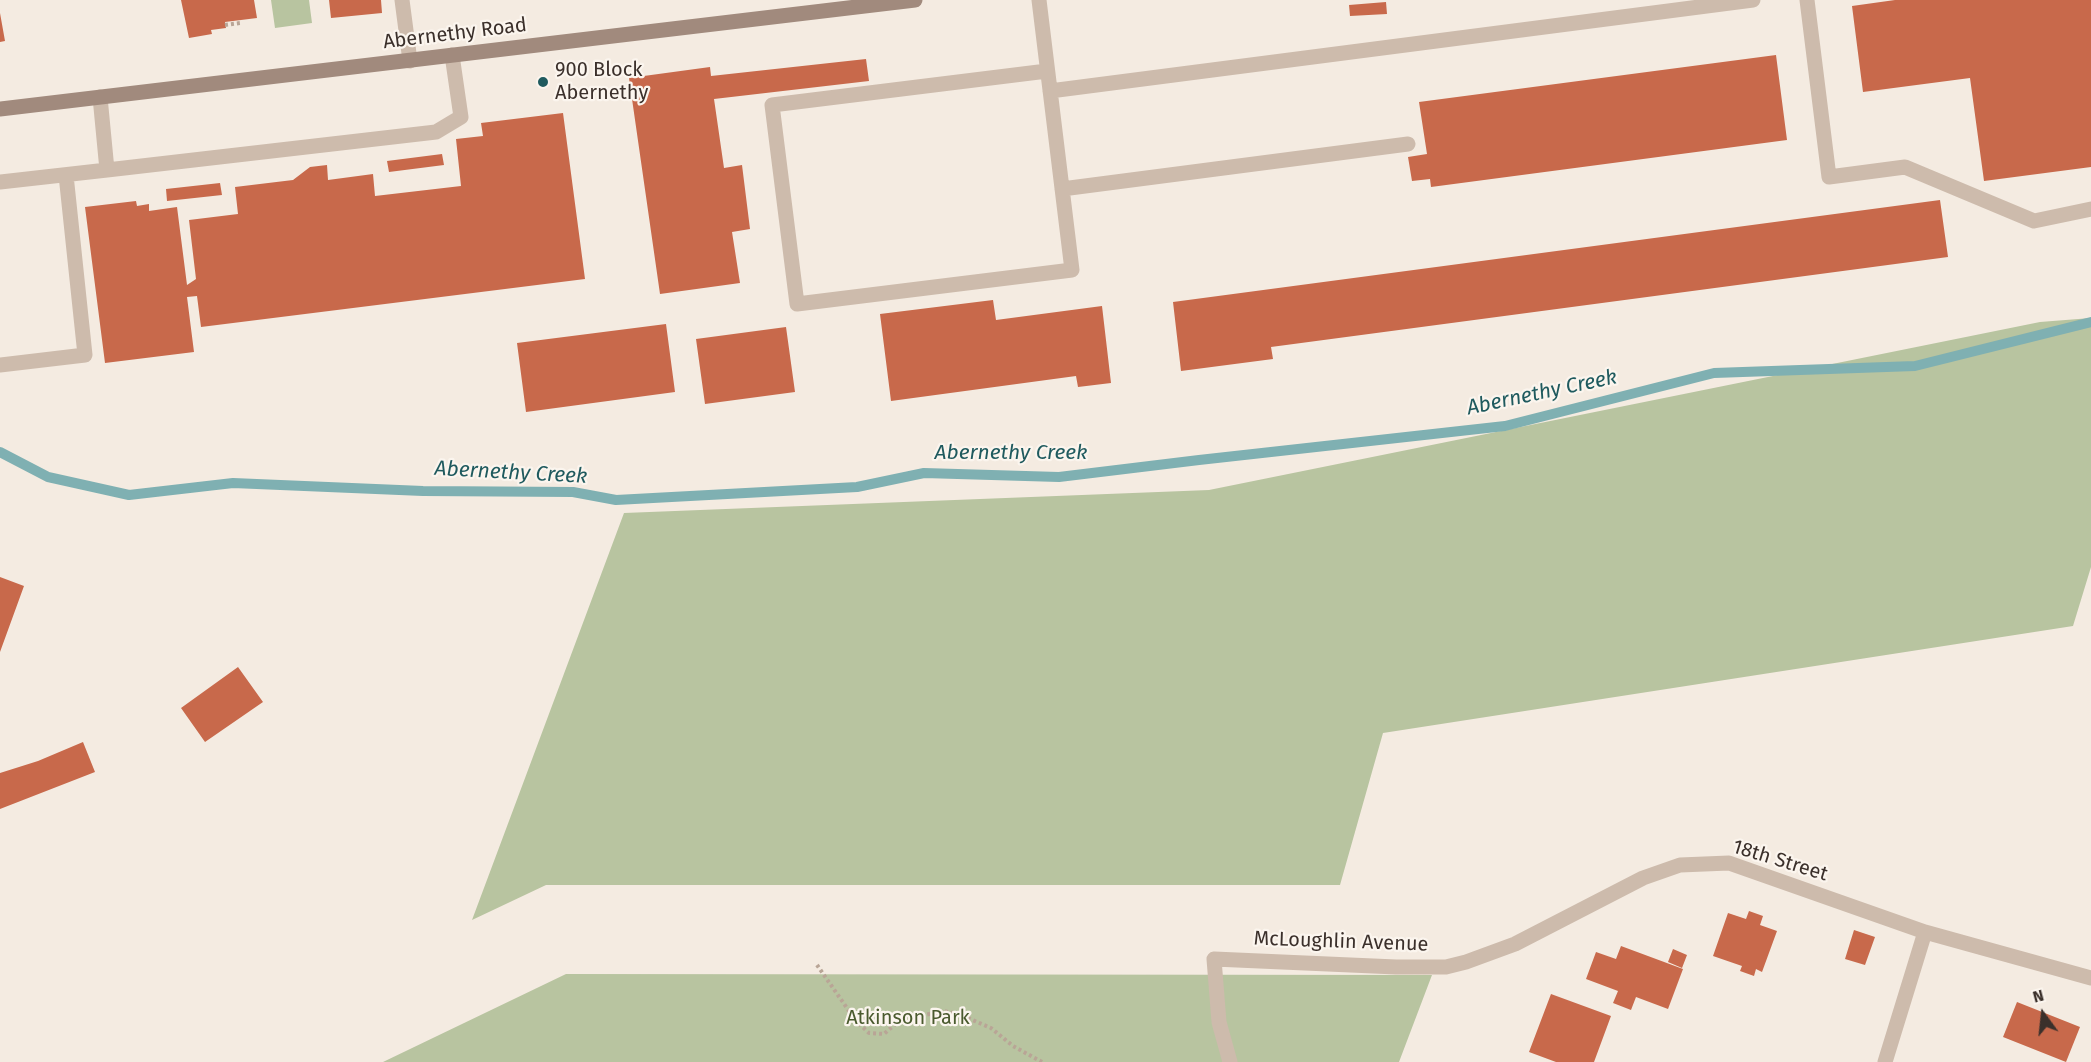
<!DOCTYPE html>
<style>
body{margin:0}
#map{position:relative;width:2091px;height:1062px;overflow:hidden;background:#f4ebe1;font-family:"Fira Sans",sans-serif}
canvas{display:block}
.north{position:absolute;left:2013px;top:984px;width:60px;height:60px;-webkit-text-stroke:4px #fbf5ee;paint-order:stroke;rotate:345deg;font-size:16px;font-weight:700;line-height:24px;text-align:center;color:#3b302b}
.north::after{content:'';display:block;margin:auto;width:21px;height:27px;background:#3b302b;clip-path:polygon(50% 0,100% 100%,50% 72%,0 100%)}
</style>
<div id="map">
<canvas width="2091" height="1062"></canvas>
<div class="north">N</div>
</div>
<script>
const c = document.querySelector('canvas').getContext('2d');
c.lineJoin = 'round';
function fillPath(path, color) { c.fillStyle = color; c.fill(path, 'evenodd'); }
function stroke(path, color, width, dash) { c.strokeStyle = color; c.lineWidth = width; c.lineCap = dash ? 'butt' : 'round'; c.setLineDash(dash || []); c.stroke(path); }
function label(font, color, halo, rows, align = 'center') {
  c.font = font + ' "Fira Sans",sans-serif'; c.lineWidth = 4.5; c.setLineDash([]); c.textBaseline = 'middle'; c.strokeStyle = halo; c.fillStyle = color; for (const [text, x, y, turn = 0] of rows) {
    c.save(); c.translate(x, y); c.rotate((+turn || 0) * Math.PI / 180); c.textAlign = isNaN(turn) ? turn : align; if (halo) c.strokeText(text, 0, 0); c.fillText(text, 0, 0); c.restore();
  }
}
fillPath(new Path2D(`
 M271 0H309L312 23 275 28Z
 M2091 318V567L2073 626 1383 733 1340 885H546L472 920 624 513 1209 490 2040 322Z
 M566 974 1432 975 1399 1062H383Z`), '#b8c4a0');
stroke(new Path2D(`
 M0 452 48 477 129 495 233 483 423 491 573 492 616 500 857 487 924 473 1059 477 1199 460 1505 426 1714 373 1915 366 2091 322`), '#7fb0b2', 10);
fillPath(new Path2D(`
 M181 0H254L257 18 225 22 226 28 211 30 212 34 189 38Z
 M329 0H381L382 13 331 18Z
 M1895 0H2091V167L1984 181 1970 78 1863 92 1852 6Z
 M1386 2 1387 14 1350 16 1349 5Z
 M0 13 5 41 0 42Z
 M1776 55 1787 140 1431 187 1430 179 1412 181 1408 157 1427 154 1419 102Z
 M866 59 869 81 714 99 724 168 742 165 750 229 732 232 740 283 660 294 629 78 710 67 711 76Z
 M563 113 585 279 201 327 197 296 187 297 194 352 105 363 85 207 136 201 137 206 149 204V211L177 207 187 285 196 279 189 220 238 214 235 187 293 180 310 167 327 165 328 180 373 174 375 196 461 186 456 139 483 136 481 123Z
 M442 154 444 165 389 172 387 161Z
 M220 183 222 195 167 201 166 189Z
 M1940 200 1948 257 1271 347 1273 359 1181 371 1173 302Z
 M993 300 996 320 1102 306 1111 383 1078 387 1076 376 891 401 880 314Z
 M666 324 675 392 526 412 517 343Z
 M786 327 795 392 705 404 696 339Z
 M0 577 24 586 0 652Z
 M238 667 263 702 205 742 181 708Z
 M83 742 95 772 0 809V773L38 761Z
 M1749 911 1763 916 1760 925 1777 931 1762 972 1756 969 1754 976 1740 971 1742 966 1713 956 1728 913 1746 919Z
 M1854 930 1875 937 1865 965 1845 959Z
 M1621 946 1683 969 1668 1009 1636 997 1631 1010 1613 1003 1618 991 1586 979 1596 952 1616 959Z
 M1673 949 1687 955 1682 968 1668 962Z
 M1551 994 1611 1016 1594 1062H1556L1529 1052Z
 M2017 1002 2080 1027 2066 1062 2003 1037Z`), '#c8694b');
stroke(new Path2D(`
 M225 25 240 23
 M817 965 856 1021 869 1033 884 1034 900 1020 944 1011 961 1015 991 1028 1013 1046 1042 1062`), '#b9a596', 4, [3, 3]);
stroke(new Path2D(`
 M402 0 410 61
 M1039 0 1072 270 797 304 772 105 1047 71
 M1807 0 1829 177 1905 167 2034 221 2091 209
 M1050 91 1753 0
 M100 97 107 170 436 132 461 117 452 55
 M0 182 107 170
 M1062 189 1408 144
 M0 365 85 355 66 175`), '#cdbbac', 15);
stroke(new Path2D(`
 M1230 1062 1219 1022 1214 959 1396 967H1446L1466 962 1515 944 1643 878 1680 865 1729 863 1925 932 2091 978
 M1885 1062 1925 932`), '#cdbbac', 15);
stroke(new Path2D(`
 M0 109 915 0`), '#a18a7d', 15);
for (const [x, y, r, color] of [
 [543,82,6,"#1f5a5e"]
]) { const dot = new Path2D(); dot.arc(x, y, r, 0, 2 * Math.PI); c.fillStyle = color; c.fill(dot); stroke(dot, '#fbf5ee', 2); }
label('20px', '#3b302b', '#fbf5ee', [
 ["Abernethy Road",455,34,-7],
 ["18th Street",1780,861,17],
 ["McLoughlin Avenue",1341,942,2]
]);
label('20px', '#3b302b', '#fbf5ee', [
 ["900 Block",555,70],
 ["Abernethy",555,93]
], 'left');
label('20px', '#4a5a2e', '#fbf5ee', [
 ["Atkinson Park",908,1018]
]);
label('italic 21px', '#1f5a5e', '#fbf5ee', [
 ["Abernethy Creek",1542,393,-12],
 ["Abernethy Creek",1011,453],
 ["Abernethy Creek",511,473,3]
]);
</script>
